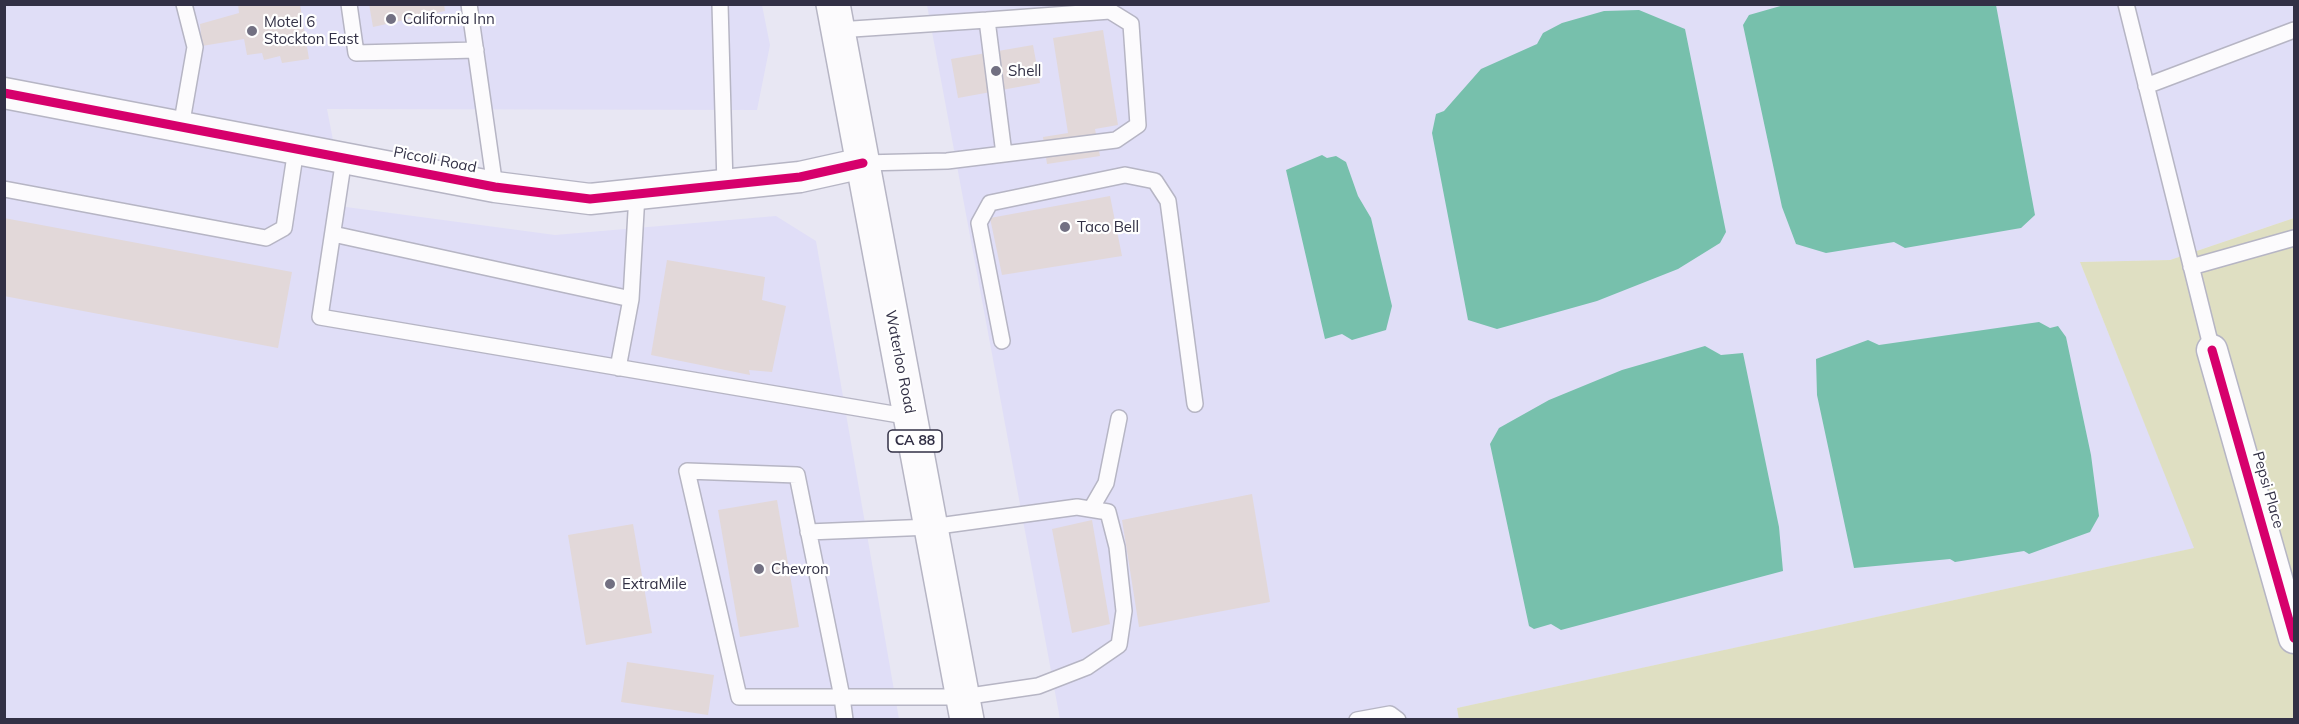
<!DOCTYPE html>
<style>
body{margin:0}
#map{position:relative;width:2299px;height:724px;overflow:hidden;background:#e8e7f3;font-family:Mulish,sans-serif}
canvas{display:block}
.frame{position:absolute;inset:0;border:6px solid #323045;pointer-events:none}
</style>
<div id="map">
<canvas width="2299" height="724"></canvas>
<div class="frame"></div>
</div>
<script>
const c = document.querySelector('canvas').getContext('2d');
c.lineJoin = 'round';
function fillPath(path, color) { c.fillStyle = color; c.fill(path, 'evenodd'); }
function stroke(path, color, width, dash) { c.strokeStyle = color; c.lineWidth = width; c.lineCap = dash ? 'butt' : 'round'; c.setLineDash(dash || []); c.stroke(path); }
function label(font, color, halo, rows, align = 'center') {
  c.font = font + ' Mulish,sans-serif'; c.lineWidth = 4.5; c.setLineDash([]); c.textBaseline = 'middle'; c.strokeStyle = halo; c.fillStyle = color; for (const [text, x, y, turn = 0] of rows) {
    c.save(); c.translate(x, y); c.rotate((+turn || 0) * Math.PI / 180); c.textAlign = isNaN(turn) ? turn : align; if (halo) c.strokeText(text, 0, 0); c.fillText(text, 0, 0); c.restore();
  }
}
fillPath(new Path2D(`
 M4 5H762L770 45 757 110 327 109 346 207 555 235 776 216 816 241 899 719H5Z
 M927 5H2294V218L2170 260 2080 262 2195 548 1458 708 1459 719H1060Z`), '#e0def7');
fillPath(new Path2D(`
 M2294 218V719L1459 720 1457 708 2194 548 2080 262 2170 260Z`), '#dfdfc2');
fillPath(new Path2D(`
 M1784 5H1996L2035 215 2021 228 1905 248 1894 242 1826 253 1796 244 1782 207 1743 25 1749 15Z
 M1639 10 1685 29 1726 232 1720 243 1678 269 1597 301 1497 329 1468 320 1432 133 1436 114 1444 111 1481 69 1537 44 1543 33 1562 23 1604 11Z
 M1322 155 1327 158 1336 156 1346 162 1358 196 1371 218 1392 306 1386 330 1352 340 1342 334 1325 339 1286 170Z
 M2039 322 2050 328 2058 326 2066 337 2091 455 2099 516 2090 532 2029 554 2024 551 1955 562 1950 559 1854 568 1817 395 1816 359 1868 340 1879 345Z
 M1705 346 1721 355 1743 353 1779 527 1783 571 1561 630 1551 624 1534 629 1529 626 1490 444 1499 428 1549 400 1622 370Z`), '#77c0ac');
fillPath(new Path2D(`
 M238 4H300L309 59 282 63 280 56 264 60 262 53 247 55 244 39 202 46 200 24 239 13Z
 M369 4H444L445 11 373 27Z
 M1103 30 1118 125 1095 129 1100 156 1047 164 1043 137 1068 133 1053 38Z
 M1033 45 1040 83 958 98 951 59Z
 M1110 196 1122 256 1002 275 990 218Z
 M4 218 292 272 278 348 4 296Z
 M667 260 765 277 762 300 786 306 772 372 749 370 750 375 651 355Z
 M1252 494 1270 602 1139 627 1122 520Z
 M777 500 799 627 740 637 718 510Z
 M1092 520 1110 624 1072 633 1052 529Z
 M633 524 652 633 586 645 568 535Z
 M627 662 714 675 708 715 621 702Z`), '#e2d8d9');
const service = new Path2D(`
 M349 4 356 53 476 50
 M469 4 495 187
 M720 4 725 185
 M2126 4 2212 350
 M987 20 1110 11 1131 24 1138 125 1116 140 1004 154
 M838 30 987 20 1004 154 947 161 863 163
 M2146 86 2294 30
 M181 127 195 47 184 4
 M344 158 320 317 911 417
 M4 189 266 238 284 228 296 149
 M333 234 631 299
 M2191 267 2294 238
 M1002 341 979 223 990 203 1125 175 1155 181 1168 201 1195 404
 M618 368 631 299 637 194
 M1091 509 1106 483 1119 418
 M808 532 931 527 1077 507 1108 512 1117 547 1124 611 1119 645 1087 667 1038 686 963 697H739L687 471 797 475 842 697 845 720
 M1357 720 1390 714 1398 720`);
const minor = new Path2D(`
 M4 93 495 187 590 199 800 177 863 163
 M2212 350 2294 638`);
const primary = new Path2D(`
 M833 4 967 720`);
stroke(service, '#b6b5c4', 18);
stroke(minor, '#b6b5c4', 33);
stroke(primary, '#b6b5c4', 36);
stroke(service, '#fcfbfd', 15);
stroke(minor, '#fcfbfd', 30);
stroke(primary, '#fcfbfd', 33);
stroke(new Path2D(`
 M4 93 495 187 590 199 800 177 863 163
 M2212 350 2294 638`), '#d6006c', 9);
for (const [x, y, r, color] of [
 [391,19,6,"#727082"],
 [252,31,6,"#727082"],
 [996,71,6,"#727082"],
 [1065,227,6,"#727082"],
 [759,569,6,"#727082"],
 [610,584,6,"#727082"]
]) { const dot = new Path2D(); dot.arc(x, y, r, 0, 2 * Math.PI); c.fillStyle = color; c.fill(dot); stroke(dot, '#fff', 2); }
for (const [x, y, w] of [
 [915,441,54]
]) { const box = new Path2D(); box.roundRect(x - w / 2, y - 11, w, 22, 4.5); c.fillStyle = '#fff'; c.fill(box); stroke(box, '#323045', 1.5); }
label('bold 14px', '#323045', null, [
 ["CA 88",915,441]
]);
label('15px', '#323045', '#fff', [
 ["California Inn",403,19],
 ["Motel 6",264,22],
 ["Stockton East",264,39],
 ["Shell",1008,71],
 ["Taco Bell",1077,227],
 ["Chevron",771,569],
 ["ExtraMile",622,584]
], 'left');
label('15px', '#323045', '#fff', [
 ["Piccoli Road",435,160,11],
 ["Waterloo Road",900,362,79],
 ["Pepsi Place",2268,490,74]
]);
</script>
